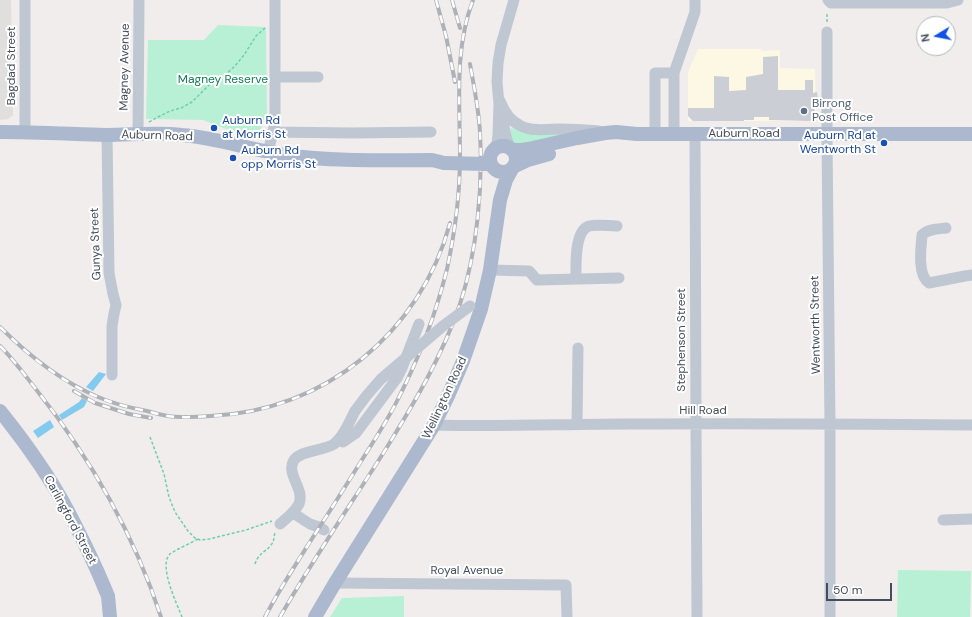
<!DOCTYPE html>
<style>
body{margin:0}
#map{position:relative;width:972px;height:617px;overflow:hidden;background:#f0edec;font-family:"DM Sans",sans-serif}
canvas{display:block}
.north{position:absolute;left:916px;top:16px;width:40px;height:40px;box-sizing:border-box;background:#fff;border:1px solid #b4b8bd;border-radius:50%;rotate:260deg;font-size:11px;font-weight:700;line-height:16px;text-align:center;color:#444d5b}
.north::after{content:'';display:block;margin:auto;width:14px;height:18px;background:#1151e5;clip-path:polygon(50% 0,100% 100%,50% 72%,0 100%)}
.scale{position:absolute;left:826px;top:583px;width:66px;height:18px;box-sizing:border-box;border:2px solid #444d5b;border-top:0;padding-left:5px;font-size:12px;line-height:14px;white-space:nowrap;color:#444d5b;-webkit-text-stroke:3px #fff;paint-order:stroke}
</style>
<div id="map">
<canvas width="972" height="617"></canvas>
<div class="north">N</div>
<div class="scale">50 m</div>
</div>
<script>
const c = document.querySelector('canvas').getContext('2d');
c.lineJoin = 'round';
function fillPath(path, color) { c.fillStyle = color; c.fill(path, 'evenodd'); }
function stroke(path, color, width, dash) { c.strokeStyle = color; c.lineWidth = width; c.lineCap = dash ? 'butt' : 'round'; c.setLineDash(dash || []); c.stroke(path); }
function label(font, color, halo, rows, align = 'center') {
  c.font = font + ' "DM Sans",sans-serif'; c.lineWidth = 4; c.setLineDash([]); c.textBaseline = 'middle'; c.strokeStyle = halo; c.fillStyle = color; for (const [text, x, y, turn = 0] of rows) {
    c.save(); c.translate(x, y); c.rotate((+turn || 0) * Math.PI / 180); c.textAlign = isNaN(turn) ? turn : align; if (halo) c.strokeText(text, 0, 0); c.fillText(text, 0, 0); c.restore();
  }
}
fillPath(new Path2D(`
 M698 49H761L762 51 780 50V68L815 69 816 115 811 121H688V72Z`), '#fcf8e4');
fillPath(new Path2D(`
 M0 0H11L13 115 8 119 0 120Z`), '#e1dede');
fillPath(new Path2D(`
 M218 25 266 27 267 116 261 128 256 135 251 136 226 129 203 120 146 119 148 40H204Z
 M511 128 528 134H572L522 147 511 142Z
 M898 570 971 571 970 617H897Z
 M404 596V617H330L342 598Z`), '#b8f0d5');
fillPath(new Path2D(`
 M99 372 106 374 93 391 86 387Z
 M82 398 87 401 84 407 62 420 59 415 79 402Z
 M50 420 54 427 38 438 33 431Z`), '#83caef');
fillPath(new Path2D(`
 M778 56V90H805V80H813V93L817 92 818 100 814 101 815 116 810 121 769 120V117H754V120H744V121H693L688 116V108H714V76L729 77V91L746 90V77L763 74V57Z`), '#cbced5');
stroke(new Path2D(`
 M827 22V12
 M149 122 158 117 170 111 181 108 192 102 213 81 226 74 235 66 244 55 256 36 265 28
 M150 437 164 474 169 497 175 512 188 531 195 538 200 540 209 539 246 530 272 521
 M255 564C259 552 265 553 271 545 274 542 274 537 275 532
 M182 617C177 604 158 565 170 554 175 550 191 543 198 539`), '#6fcfac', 1.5, [3, 2]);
stroke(new Path2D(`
 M828 0 831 3H947L958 0
 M827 32V141L830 424V617
 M275 77H318
 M500 101C504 112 510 121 521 126 533 132 549 129 561 129 574 129 586 130 599 131
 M503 122 507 140 510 148
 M25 132V0
 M273 132 353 133 431 132
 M138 134 139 0
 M655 134V73H674
 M674 134V73L695 12V0
 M695 134 696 424 697 617
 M107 135 109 273 113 294 116 305 114 314 112 326V375
 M494 149 497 143 498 135 499 104 497 82 498 63 501 45 514 0
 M268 153 275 122V0
 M946 228C937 229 928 229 922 235 921 248 917 275 929 283L965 276 972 275
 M490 270 529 271 537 280 619 278
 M576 279C576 266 574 231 589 226 597 224 608 226 617 226
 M577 424 578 348
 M434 425C499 427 565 424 630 424 744 423 858 424 972 425
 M339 440 343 442 356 433 397 378 402 368 419 324
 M293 513 310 524 319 527 324 530
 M943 520 972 519
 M280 524C287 518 295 512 299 504 305 488 285 474 294 460 301 450 324 451 334 444 344 437 349 422 355 411
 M335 583 566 585 567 617`), '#bfc7d3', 11);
stroke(new Path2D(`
 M0 132C35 132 71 134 106 135 131 135 157 132 182 135 218 138 251 150 286 155 335 162 384 160 432 160L444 163
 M490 159a13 13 0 1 1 26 0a13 13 0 1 1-26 0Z
 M512 150H521L528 149 577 138 605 133 616 132 637 134H972
 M513 167 528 160 549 154
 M0 411C25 442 49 476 68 511 81 536 94 562 105 589L108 596 110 617
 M315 617 335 583 434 425 448 396 463 361 481 309 490 270 500 200 506 180 512 169`), '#abb8cd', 14);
const rail = new Path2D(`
 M436 0 446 36 455 82
 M452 0 460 28
 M0 327C29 356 60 381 98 397 114 404 131 408 147 411 154 413 161 415 168 416 182 418 196 417 210 416 324 412 421 332 450 223
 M0 346C13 359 24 374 35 388 89 456 134 534 161 617
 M74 391 95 403 129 414 151 418
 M265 617C280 588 298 561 315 534 330 511 345 487 360 463 373 442 388 420 399 397 420 356 436 313 447 269 455 232 460 193 460 156 460 103 454 50 473 0
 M280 617C312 561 349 507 384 452 413 405 442 357 460 304 477 252 483 187 480 133 479 110 474 87 470 64`);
stroke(rail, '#aeb1b8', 4);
stroke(rail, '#fff', 2.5, [8]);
stroke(new Path2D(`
 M355 411 367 395 381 379 443 326 470 306`), '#bfc7d3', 11);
stroke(new Path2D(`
 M444 163 486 164`), '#abb8cd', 14);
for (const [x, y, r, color] of [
 [804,111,4,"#5c6f8a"],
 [214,128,4,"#1a4fb4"],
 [884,143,4,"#1a4fb4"],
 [233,158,4,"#1a4fb4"]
]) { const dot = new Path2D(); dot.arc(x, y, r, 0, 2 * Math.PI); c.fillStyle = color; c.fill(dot); stroke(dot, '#fff', 1.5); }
label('12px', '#444d5b', '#fff', [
 ["Bagdad Street",12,66,-90],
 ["Magney Avenue",125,67,-89],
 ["Auburn Road",744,134],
 ["Auburn Road",157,136,2],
 ["Gunya Street",96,244,-92],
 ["Wentworth Street",816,325,-91],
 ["Stephenson Street",682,340,-90],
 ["Wellington Road",445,398,-65],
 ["Hill Road",703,411],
 ["Carlingford Street",70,520,62],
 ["Royal Avenue",467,571]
]);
label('12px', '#127f57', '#fff', [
 ["Magney Reserve",223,80]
]);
label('12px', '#4e5e75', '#fff', [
 ["Birrong",812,104],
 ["Post Office",812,118]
], 'left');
label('12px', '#164399', '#fff', [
 ["Auburn Rd",222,121],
 ["at Morris St",222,135],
 ["Auburn Rd at",876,136,"right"],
 ["Wentworth St",876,150,"right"],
 ["Auburn Rd",241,151],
 ["opp Morris St",241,165]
], 'left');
</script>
